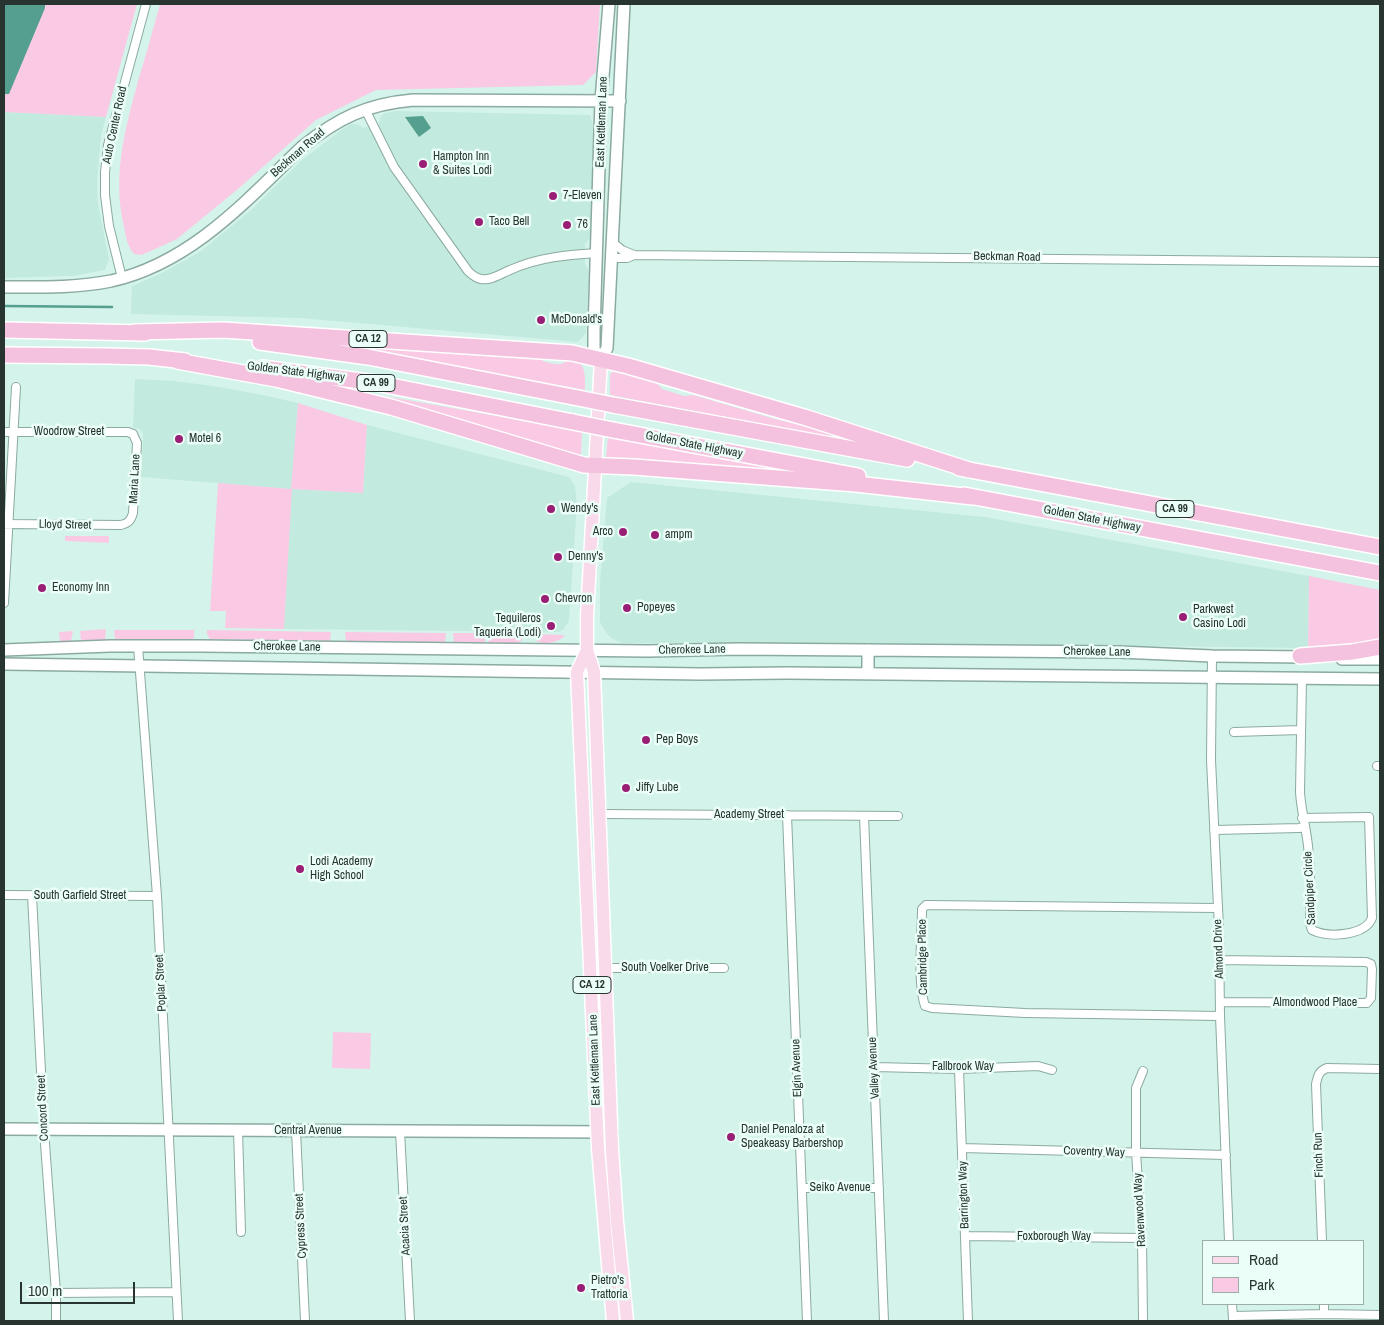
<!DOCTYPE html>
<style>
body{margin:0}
#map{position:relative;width:1384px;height:1325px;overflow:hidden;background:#d4f4eb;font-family:"Archivo Narrow",sans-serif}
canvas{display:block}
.frame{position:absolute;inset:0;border:5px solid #273430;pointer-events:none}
.legend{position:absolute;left:1202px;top:1240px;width:162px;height:65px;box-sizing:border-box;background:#ebfef8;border:1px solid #9dada8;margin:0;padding:6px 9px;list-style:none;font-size:15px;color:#273430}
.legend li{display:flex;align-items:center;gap:10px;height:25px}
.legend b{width:25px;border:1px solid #9dada8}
.scale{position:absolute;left:20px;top:1282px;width:115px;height:22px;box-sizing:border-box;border:2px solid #273430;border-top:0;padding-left:6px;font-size:15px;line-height:18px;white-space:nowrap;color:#273430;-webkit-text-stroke:4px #ebfef8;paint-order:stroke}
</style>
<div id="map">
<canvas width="1384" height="1325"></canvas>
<div class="frame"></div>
<ul class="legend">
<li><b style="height:6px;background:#f8daeb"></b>Road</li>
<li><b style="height:14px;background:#facae5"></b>Park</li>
</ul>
<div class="scale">100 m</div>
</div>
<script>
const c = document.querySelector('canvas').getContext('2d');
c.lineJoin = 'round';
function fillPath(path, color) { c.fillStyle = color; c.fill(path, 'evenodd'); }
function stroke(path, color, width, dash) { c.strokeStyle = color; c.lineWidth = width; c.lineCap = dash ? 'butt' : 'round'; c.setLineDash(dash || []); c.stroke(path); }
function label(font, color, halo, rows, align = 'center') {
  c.font = font + ' "Archivo Narrow",sans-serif'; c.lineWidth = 5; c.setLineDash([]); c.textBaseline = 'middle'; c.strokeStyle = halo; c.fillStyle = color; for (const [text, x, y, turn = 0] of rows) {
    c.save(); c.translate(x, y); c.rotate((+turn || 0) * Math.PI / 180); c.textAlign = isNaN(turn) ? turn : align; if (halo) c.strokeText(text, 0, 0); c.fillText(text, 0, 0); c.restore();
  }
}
fillPath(new Path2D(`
 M394 111 590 115 596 136 590 238 585 244V264L589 271 586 333 578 342 300 318 131 314 132 286 164 272 201 251 251 210 302 160 341 130 351 124H358L363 128 379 124 380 118 383 114Z
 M4 112 106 117 101 136 97 183 98 204 109 259 105 270 72 276 4 278Z
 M135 379 174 381 213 386 258 394 298 403 292 489 363 493 367 425 569 477 575 486 577 504 569 621 564 629 559 632 284 629 291 489 141 477 143 435 140 429 133 428Z
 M631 482 985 517 1309 576 1308 648 980 644 622 643 611 638 605 631 600 622V582L607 498Z`), '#c2eadf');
fillPath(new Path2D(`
 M4 4H137L106 117 4 112Z
 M160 4H600L596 72 583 85 376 90 316 120 238 189 177 239 142 255 134 254C127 246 126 237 124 227 112 175 125 130 138 81 146 55 153 29 160 4Z
 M313 341 535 357C542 361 552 365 561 364 564 363 566 361 568 360 587 358 585 378 585 390Z
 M617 371 657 383 662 389 684 396 693 395 775 419 832 432 831 437 610 395V375L612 372Z
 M356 391 582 431 581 454 578 456 355 396Z
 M298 403 367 425 363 493 292 489 284 629 225 628 226 611H210L218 483 291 489Z
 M608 437 619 438 794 472 681 464 657 461 650 465 608 461 606 457Z
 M65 536H109V543L65 541Z
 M1309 576 1380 590V641L1355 646 1308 648Z
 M106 629 105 640H81L80 631Z
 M114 630H194V638L192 639H115Z
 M207 630 331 632 330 641 210 639 207 634Z
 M73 631 71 641H60L59 632Z
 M345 632 446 633 445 642 346 641Z
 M453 633H485V643L454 642Z
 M488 633 522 634V640L518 643H488Z
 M535 634 563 635 565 636C557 643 545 645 536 641Z
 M333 1032 371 1033 370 1069 332 1068Z`), '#facae5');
fillPath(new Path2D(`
 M4 4H45V8L9 94H4Z
 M423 116 431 128 419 137 405 117Z`), '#549f8d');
stroke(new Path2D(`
 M4 306 112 307`), '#549f8d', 2.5);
const street = new Path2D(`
 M365 109 394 167 468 271C472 275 476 278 481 279 491 281 502 273 510 270 539 257 567 255 597 253
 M612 242 622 250 634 255 1380 262
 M612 258H627L634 255
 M122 278 109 226 105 195V172L108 145 146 4
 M4 432H128L133 434 137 443 133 513C131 520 129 523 121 525L4 524
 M4 603 16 387
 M138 646 157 896 178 1321
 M1212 656 1211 760 1219 928 1220 1016 1229 1241
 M1234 732 1301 730
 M1377 766H1380
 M600 814 898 816
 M787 815 807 1321
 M864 816 884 1321
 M1302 818 1369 817 1372 918C1365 936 1328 938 1312 930L1310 924C1310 898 1311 871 1308 846 1306 827 1301 810 1300 792L1302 678
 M1214 830 1299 828 1304 827
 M4 895 157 896
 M32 895 44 1130 56 1293V1321
 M1217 908 926 905 922 909C922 936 917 982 925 1006L932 1008 1025 1013 1220 1016
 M1220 960 1366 962 1371 964 1372 969 1371 998 1367 1003 1220 1002
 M605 968H724
 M874 1067 959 1069 1038 1066 1052 1070
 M959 1069 968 1321
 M1143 1071 1136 1088V1153L1142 1238 1143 1321
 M238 1130 241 1232
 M296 1131 305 1321
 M400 1131 410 1321
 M962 1148 1226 1155
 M802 1188H879
 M966 1236 1142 1238
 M1322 1241 1316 1084C1318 1075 1319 1071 1327 1068L1380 1069
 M56 1293 176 1292
 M1232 1304 1233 1319
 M1324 1304V1314
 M1233 1316 1324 1314 1380 1315`);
const secondary = new Path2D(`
 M609 4 601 100 594 331V350L601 359 607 348 624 4
 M4 287C39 287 76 288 111 281 191 263 246 201 302 147 338 118 367 104 413 100L620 101
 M4 650 110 646H201L648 651 738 649 1119 652 1212 656 1306 657
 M1342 659H1380
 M4 664 700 674 787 673 1380 679
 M868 674V650
 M4 1129 612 1132`);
const primary = new Path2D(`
 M601 359 587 616V650L594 672 612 1150 617 1222 627 1321
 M587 650 577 672 598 1148 613 1321`);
const highway = new Path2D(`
 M4 330 145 333
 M135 332 223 330 572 353 628 366 807 418 969 470
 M260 342 368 357 578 398
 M4 355 107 356 149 357 185 361
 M177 361 276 379 391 407 584 465 634 467 856 484 973 497
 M262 368 376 383 573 422
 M613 405 907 459
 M613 430 858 476
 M959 468 1380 547
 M964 495 1380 573
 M1300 656 1352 652 1380 647`);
stroke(street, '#8baaa1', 10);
stroke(secondary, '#8baaa1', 14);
stroke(primary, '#fff', 15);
stroke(highway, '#fff', 18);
stroke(street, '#fff', 8);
stroke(secondary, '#fff', 11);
stroke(primary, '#f8daeb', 12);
stroke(highway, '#f4c1de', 15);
const highwayBridge = new Path2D(`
 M578 398 613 405
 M573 422 613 430`);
stroke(highwayBridge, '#fff', 18, []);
stroke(highwayBridge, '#f4c1de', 15);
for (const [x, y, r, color] of [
 [423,164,5,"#9a1e75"],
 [553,196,5,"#9a1e75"],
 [479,222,5,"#9a1e75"],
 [567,225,5,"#9a1e75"],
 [541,320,5,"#9a1e75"],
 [179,439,5,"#9a1e75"],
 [551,509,5,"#9a1e75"],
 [623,532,5,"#9a1e75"],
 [655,535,5,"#9a1e75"],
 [558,557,5,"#9a1e75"],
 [42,588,5,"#9a1e75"],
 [545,599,5,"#9a1e75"],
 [627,608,5,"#9a1e75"],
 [1183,617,5,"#9a1e75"],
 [551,626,5,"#9a1e75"],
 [646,740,5,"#9a1e75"],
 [626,788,5,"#9a1e75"],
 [300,869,5,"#9a1e75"],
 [731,1137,5,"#9a1e75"],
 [581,1288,5,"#9a1e75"]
]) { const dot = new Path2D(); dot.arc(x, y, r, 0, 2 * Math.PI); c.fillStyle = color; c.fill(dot); stroke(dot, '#ebfef8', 2); }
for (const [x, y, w] of [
 [368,339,38],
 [376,383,38],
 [1175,509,38],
 [592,985,38]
]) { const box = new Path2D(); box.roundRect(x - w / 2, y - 8.5, w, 17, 4); c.fillStyle = '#ebfef8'; c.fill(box); stroke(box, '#273430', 1); }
label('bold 11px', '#273430', null, [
 ["CA 12",368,339],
 ["CA 99",376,383],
 ["CA 99",1175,509],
 ["CA 12",592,985]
]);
label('12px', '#273430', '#ebfef8', [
 ["East Kettleman Lane",602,122,-88],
 ["Auto Center Road",115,125,-78],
 ["Beckman Road",298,153,-41],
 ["Beckman Road",1007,257,1],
 ["Golden State Highway",296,372,7],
 ["Woodrow Street",69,432],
 ["Golden State Highway",694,445,11],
 ["Maria Lane",135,479,-87],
 ["Golden State Highway",1092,519,11],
 ["Lloyd Street",65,525,1],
 ["Cherokee Lane",287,647,1],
 ["Cherokee Lane",692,650,-1],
 ["Cherokee Lane",1097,652,1],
 ["Academy Street",749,815],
 ["Sandpiper Circle",1310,888,-93],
 ["South Garfield Street",80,896],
 ["Almond Drive",1219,949,-92],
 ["Cambridge Place",923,957,-91],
 ["South Voelker Drive",665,968],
 ["Poplar Street",161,983,-93],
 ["Almondwood Place",1315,1003],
 ["East Kettleman Lane",595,1060,-92],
 ["Fallbrook Way",963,1067],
 ["Elgin Avenue",797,1068,-92],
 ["Valley Avenue",874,1068,-93],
 ["Concord Street",43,1108,-93],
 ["Central Avenue",308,1131],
 ["Coventry Way",1094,1152,2],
 ["Finch Run",1319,1155,-92],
 ["Seiko Avenue",840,1188],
 ["Barrington Way",964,1195,-92],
 ["Ravenwood Way",1140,1210,-93],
 ["Cypress Street",301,1226,-93],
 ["Acacia Street",405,1226,-93],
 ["Foxborough Way",1054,1237]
]);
label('12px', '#273430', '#ebfef8', [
 ["Hampton Inn",433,157],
 ["& Suites Lodi",433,171],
 ["7-Eleven",563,196],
 ["Taco Bell",489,222],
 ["76",577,225],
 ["McDonald's",551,320],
 ["Motel 6",189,439],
 ["Wendy's",561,509],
 ["Arco",613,532,"right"],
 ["ampm",665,535],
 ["Denny's",568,557],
 ["Economy Inn",52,588],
 ["Chevron",555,599],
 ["Popeyes",637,608],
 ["Parkwest",1193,610],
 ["Casino Lodi",1193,624],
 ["Tequileros",541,619,"right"],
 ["Taqueria (Lodi)",541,633,"right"],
 ["Pep Boys",656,740],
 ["Jiffy Lube",636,788],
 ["Lodi Academy",310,862],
 ["High School",310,876],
 ["Daniel Penaloza at",741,1130],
 ["Speakeasy Barbershop",741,1144],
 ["Pietro's",591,1281],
 ["Trattoria",591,1295]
], 'left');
</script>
